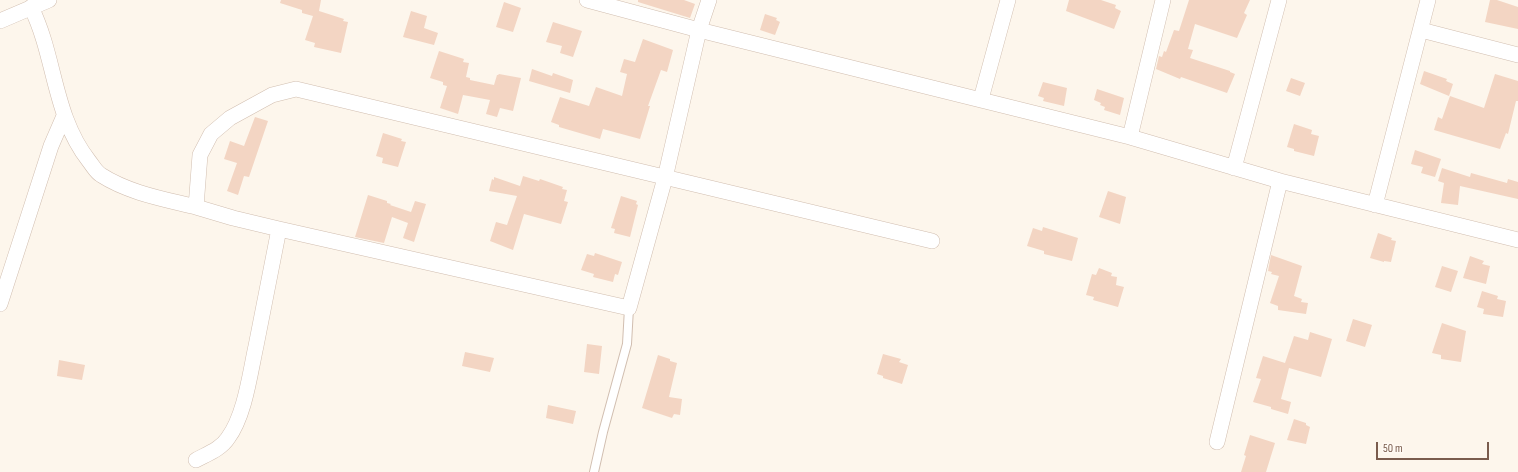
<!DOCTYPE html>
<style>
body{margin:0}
#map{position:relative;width:1518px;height:472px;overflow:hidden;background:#fdf6ec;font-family:"Sofia Sans Condensed",sans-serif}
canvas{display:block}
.scale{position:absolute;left:1376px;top:442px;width:113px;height:18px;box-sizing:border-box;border:2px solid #7a5c4d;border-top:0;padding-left:5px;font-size:12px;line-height:14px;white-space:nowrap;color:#7a5c4d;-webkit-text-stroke:3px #fffaf3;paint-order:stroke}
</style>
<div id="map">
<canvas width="1518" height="472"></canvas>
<div class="scale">50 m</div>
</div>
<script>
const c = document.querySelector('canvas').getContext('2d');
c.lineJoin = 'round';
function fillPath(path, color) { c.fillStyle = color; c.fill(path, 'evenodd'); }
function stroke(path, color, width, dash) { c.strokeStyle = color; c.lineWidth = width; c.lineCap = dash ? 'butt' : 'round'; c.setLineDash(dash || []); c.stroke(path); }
fillPath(new Path2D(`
 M281 0H321L319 11 344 19 343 21 348 22 341 53 314 47 315 43 305 40 313 16 302 13V10L280 3Z
 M638 0H684L695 4 690 18 638 2Z
 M1069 0H1101L1116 5 1115 8 1121 11 1114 29 1066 11Z
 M1189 0H1250L1244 13 1247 15 1237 38 1195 24 1188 49 1193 50 1190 58 1230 71V72L1235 74 1227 93 1181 77 1180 79 1156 69 1159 56 1162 57 1164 51 1166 52 1174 30 1179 31Z
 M1490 0H1497L1518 7V29L1485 22Z
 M504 2 521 8 513 32 496 27Z
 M411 11 427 16 424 28 438 33 434 45 403 37Z
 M765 14 777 18 776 20 780 22 775 35 760 30Z
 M553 22 582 31 573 57 560 53 562 46 546 42Z
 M643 39 673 50 667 72 661 70 648 106H650L640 139 603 129 600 139 559 127V125L551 122 560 97 589 106 596 87 622 96 627 74 620 72 624 59 635 62Z
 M439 51 464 59 463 62 469 63 466 77 470 78V80L494 85 497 75H498L499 74 521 78 513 111 500 108 497 117 486 114 490 100 463 95 458 114 440 108 447 86 443 85V82L430 78Z
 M532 69 552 76 553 73 573 80 570 93 529 81Z
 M1424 71 1447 79 1446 81 1453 84 1449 96 1420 84Z
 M1495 74 1518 81V101H1516L1508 134 1506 133 1500 149 1434 130 1438 117 1442 119 1450 96 1484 108Z
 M1291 78 1305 83 1300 96 1286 91Z
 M1043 82 1067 88 1064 106 1043 101 1044 98 1038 96Z
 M1097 89 1124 98 1120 115 1104 110 1105 107 1100 105 1101 103 1094 100Z
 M255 117 268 121 249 177 244 176 238 195 227 191 237 163 224 159 230 141 244 146Z
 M1294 124 1312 130 1311 134 1319 136 1314 156 1294 151V149L1287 147Z
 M383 133 402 139 401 141 406 142 398 167 382 163 383 158 376 156Z
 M1415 150 1441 159 1435 177 1421 173 1423 167 1411 164Z
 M1442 168 1470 177 1471 173 1507 183 1508 179 1518 182V199L1460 186 1458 205 1441 203 1444 183 1438 181Z
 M523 176 539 181 540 179 563 187 562 189 567 190 564 201 568 202 561 224 524 214 513 250 490 241 496 222 507 225 517 196 489 191 492 179 494 180V177L520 186Z
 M1108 191 1126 197 1120 224 1099 217Z
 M368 195 387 201V203L391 204 390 205 411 212 415 201 426 204 414 242 403 238 408 223 392 217 384 243 355 237Z
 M621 196 637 201 636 204 638 205 630 237 614 233 615 229 611 228Z
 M1043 227 1078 238 1072 261 1044 254V251L1027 246 1033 228 1042 231Z
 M1378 233 1392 238 1391 240 1396 241 1391 262 1384 261V262L1370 258Z
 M595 253 622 262 618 275 615 274 613 282 593 277 594 274 581 270 587 254 594 256Z
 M1271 255 1302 266 1294 296 1302 299 1301 302 1308 303 1306 314 1278 310V306L1270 303 1279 276 1271 274 1272 272 1268 271Z
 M1470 256 1484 261 1482 264 1490 266 1486 284 1463 278Z
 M1442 266 1458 271 1451 292 1435 287Z
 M1099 268 1112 273 1111 276 1117 277 1116 285 1124 287 1118 307 1093 300 1094 297 1086 295 1092 274 1096 275Z
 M1482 291 1498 296 1497 299 1506 301 1503 317 1483 314 1484 309 1477 307Z
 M1353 319 1372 325 1365 347 1346 341Z
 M1442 323 1466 331 1461 362 1441 359V355L1432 353Z
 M1310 332 1332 339 1321 377 1289 368 1281 399 1291 402 1288 414 1271 409V407L1253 402 1261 379 1256 378 1263 356 1285 363 1294 336 1308 340Z
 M587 344 602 346 599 374 584 372Z
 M465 352 494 358 490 372 462 366Z
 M883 354 901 359 899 362 908 365 902 384 883 378V376L877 374Z
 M658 355 670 359V361L677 363 669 397 682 399 680 415 674 414 672 418 642 408Z
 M59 360 85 365 82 380 57 376Z
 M548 405 576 411 573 424 546 418Z
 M1294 419 1306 423V425L1310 427 1306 444 1287 440Z
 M1250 435 1275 443 1266 472H1241L1246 456 1244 455Z`), '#f3d5c3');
const lane = new Path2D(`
 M594 472 603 432 627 344 629 308`);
const street = new Path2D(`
 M587 0 699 30 1130 137 1280 181 1518 240
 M31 7C56 58 53 115 89 161 93 166 96 172 101 175 129 193 164 199 196 207L200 155 211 134 230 118 272 95 296 89 932 241
 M0 21 49 0
 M1421 30 1518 55
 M981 99 1008 0
 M1130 137 1163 0
 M1234 168 1279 0
 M1375 205 1428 0
 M196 207 233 218 279 229 629 308 665 178 699 30 709 0
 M0 304 51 146 64 116
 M1217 442 1280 181
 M196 460C207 454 221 449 228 438 245 415 250 373 256 346 264 307 271 268 279 229`);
stroke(lane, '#d1beb0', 10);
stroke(street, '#d1beb0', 16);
stroke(lane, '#fff', 8);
stroke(street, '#fff', 15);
</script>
